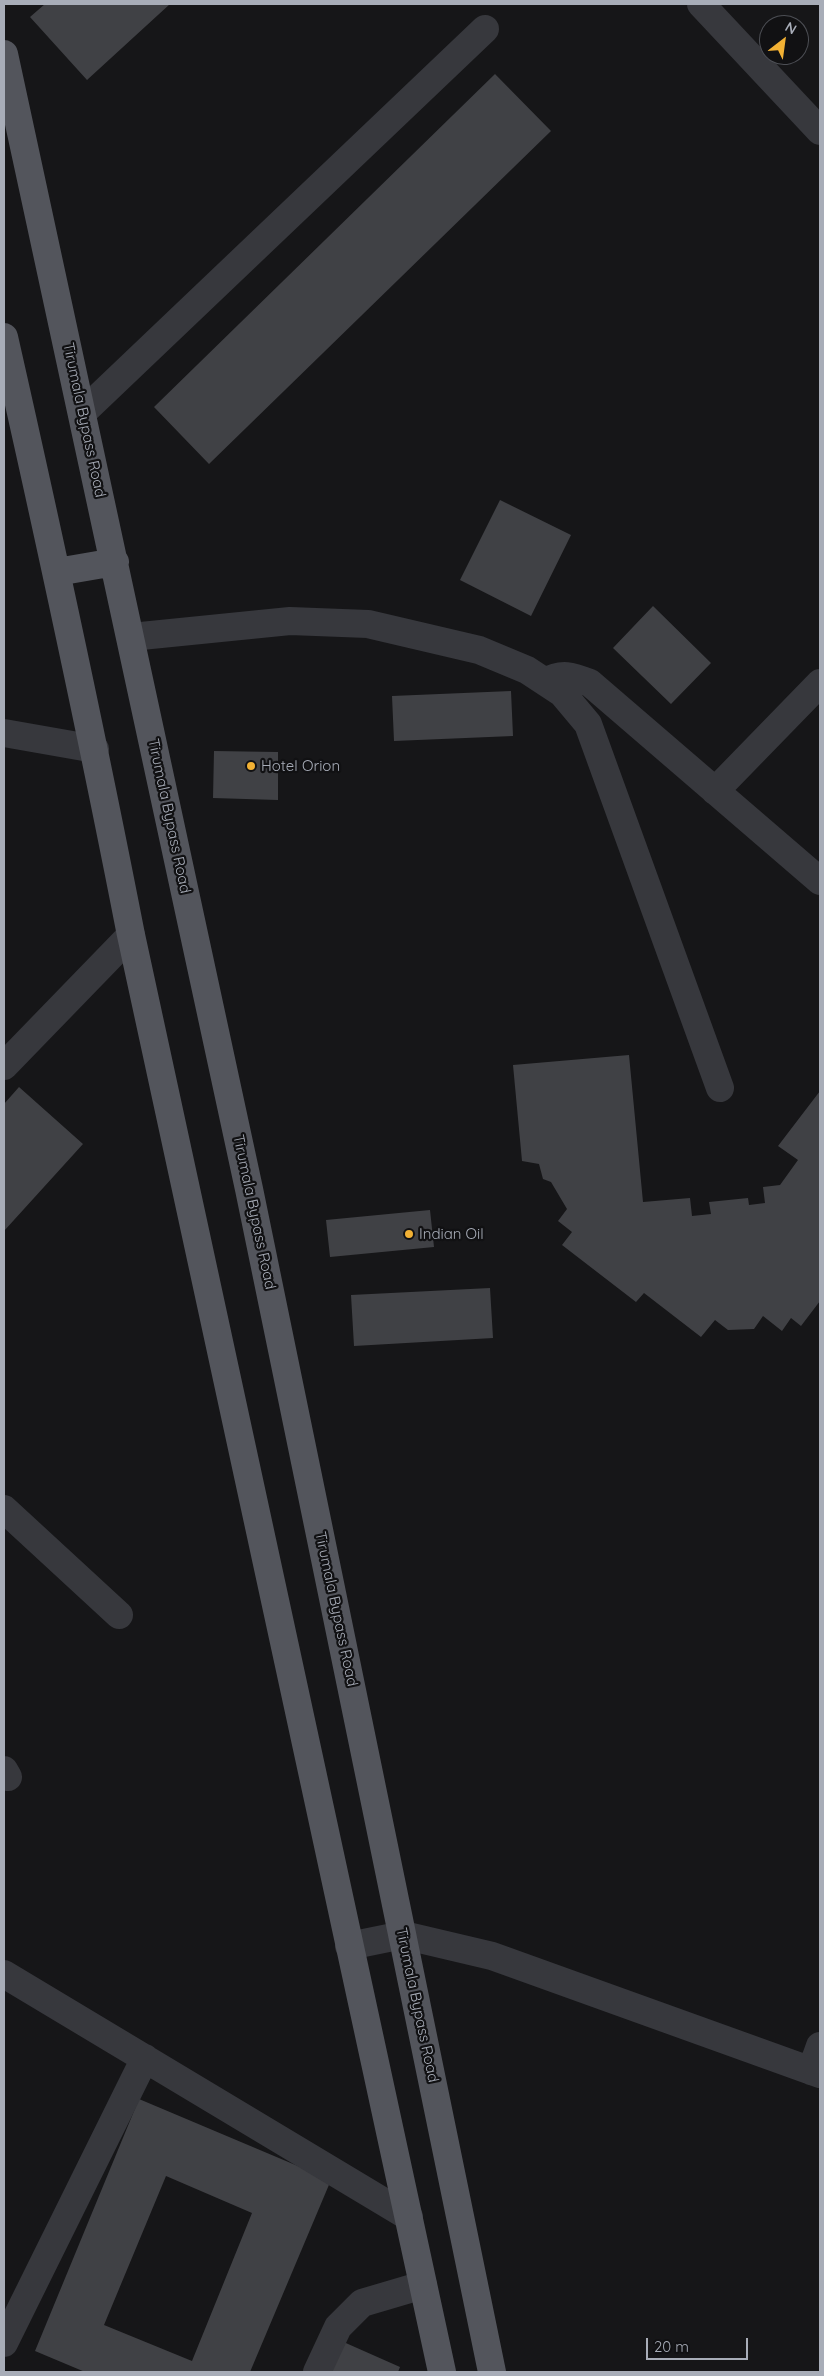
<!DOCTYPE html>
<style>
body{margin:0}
#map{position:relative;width:824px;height:2376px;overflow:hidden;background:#161618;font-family:Quicksand,sans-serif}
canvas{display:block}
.frame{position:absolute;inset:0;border:5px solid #a8adb8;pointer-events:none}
.north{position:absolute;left:759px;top:15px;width:50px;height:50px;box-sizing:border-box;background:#111113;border:1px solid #4d4f55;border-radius:50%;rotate:30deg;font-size:14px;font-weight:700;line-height:20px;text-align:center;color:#a8adb8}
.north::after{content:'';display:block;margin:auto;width:18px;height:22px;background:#f2b134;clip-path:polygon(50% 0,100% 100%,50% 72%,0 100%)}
.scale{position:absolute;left:646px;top:2338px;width:102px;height:22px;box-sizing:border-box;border:2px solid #a8adb8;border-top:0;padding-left:6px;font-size:15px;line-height:18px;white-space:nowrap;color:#a8adb8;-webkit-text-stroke:4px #111113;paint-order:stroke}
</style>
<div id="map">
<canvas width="824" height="2376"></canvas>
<div class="frame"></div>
<div class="north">N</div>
<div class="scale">20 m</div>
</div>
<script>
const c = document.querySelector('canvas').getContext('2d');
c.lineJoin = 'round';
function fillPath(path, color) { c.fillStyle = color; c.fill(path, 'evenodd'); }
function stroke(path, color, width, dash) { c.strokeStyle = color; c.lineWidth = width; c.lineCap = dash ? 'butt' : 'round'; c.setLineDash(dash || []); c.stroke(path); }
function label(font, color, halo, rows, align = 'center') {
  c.font = font + ' Quicksand,sans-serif'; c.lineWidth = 4.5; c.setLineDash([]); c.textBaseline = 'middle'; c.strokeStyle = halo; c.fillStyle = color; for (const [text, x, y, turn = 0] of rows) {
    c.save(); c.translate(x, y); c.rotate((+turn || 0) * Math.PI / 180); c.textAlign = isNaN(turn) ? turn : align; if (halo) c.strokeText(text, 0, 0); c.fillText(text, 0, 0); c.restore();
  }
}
fillPath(new Path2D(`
 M45 4H170L87 80 30 17Z
 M495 74 551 131 209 464 154 407Z
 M500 500 571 535 531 616 460 580Z
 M653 606 711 663 671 704 613 648Z
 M511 691 513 736 394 741 392 696Z
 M214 751 278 752V800L213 798Z
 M629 1055 643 1202 690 1198 692 1216 711 1214 709 1202 748 1198 749 1205 765 1203 763 1187 780 1185 798 1160 778 1146 820 1091V1301L801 1326 791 1318 782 1331 763 1316 754 1329 728 1330 715 1320 701 1337 644 1293 636 1302 562 1245 572 1232 558 1221 567 1209 551 1182 543 1179 539 1164 522 1161 513 1065Z
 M19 1087 83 1144 4 1231V1104Z
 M430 1210 434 1247 330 1257 326 1220Z
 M490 1288 493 1338 354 1346 351 1295Z
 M139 2099 331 2180 250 2372H85L35 2351ZM166 2176 252 2213 192 2361 104 2325Z
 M339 2340 400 2367 398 2372H325Z`), '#404145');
stroke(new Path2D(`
 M701 4 820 131
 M82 413 485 29
 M131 637 290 621 368 624 479 650 527 670 562 693 588 724 720 1088
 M545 682C562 672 572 676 590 683L820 881
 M4 733 95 749
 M715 791 820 683
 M4 1066 131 935
 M4 1509 119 1615
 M4 1770 8 1777
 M349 1946 403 1935 492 1956 820 2074
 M4 1974 409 2217
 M811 2071 820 2046
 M4 2343 145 2058
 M317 2372 338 2327 362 2303 423 2285`), '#37383d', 28);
stroke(new Path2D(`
 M4 54 249 1189 492 2372
 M4 337C49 536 92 735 131 935L442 2372
 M57 572 115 562`), '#53555c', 28);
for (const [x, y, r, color] of [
 [251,766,5,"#f2b134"],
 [409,1234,5,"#f2b134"]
]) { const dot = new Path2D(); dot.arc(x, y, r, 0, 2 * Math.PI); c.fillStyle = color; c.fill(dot); stroke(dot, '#111113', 2); }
label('15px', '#a8adb8', '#111113', [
 ["Tirumala Bypass Road",84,420,78],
 ["Tirumala Bypass Road",169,816,78],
 ["Tirumala Bypass Road",254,1212,78],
 ["Tirumala Bypass Road",336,1609,78],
 ["Tirumala Bypass Road",417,2005,78]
]);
label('15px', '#a8adb8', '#111113', [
 ["Hotel Orion",261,766],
 ["Indian Oil",419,1234]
], 'left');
</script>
